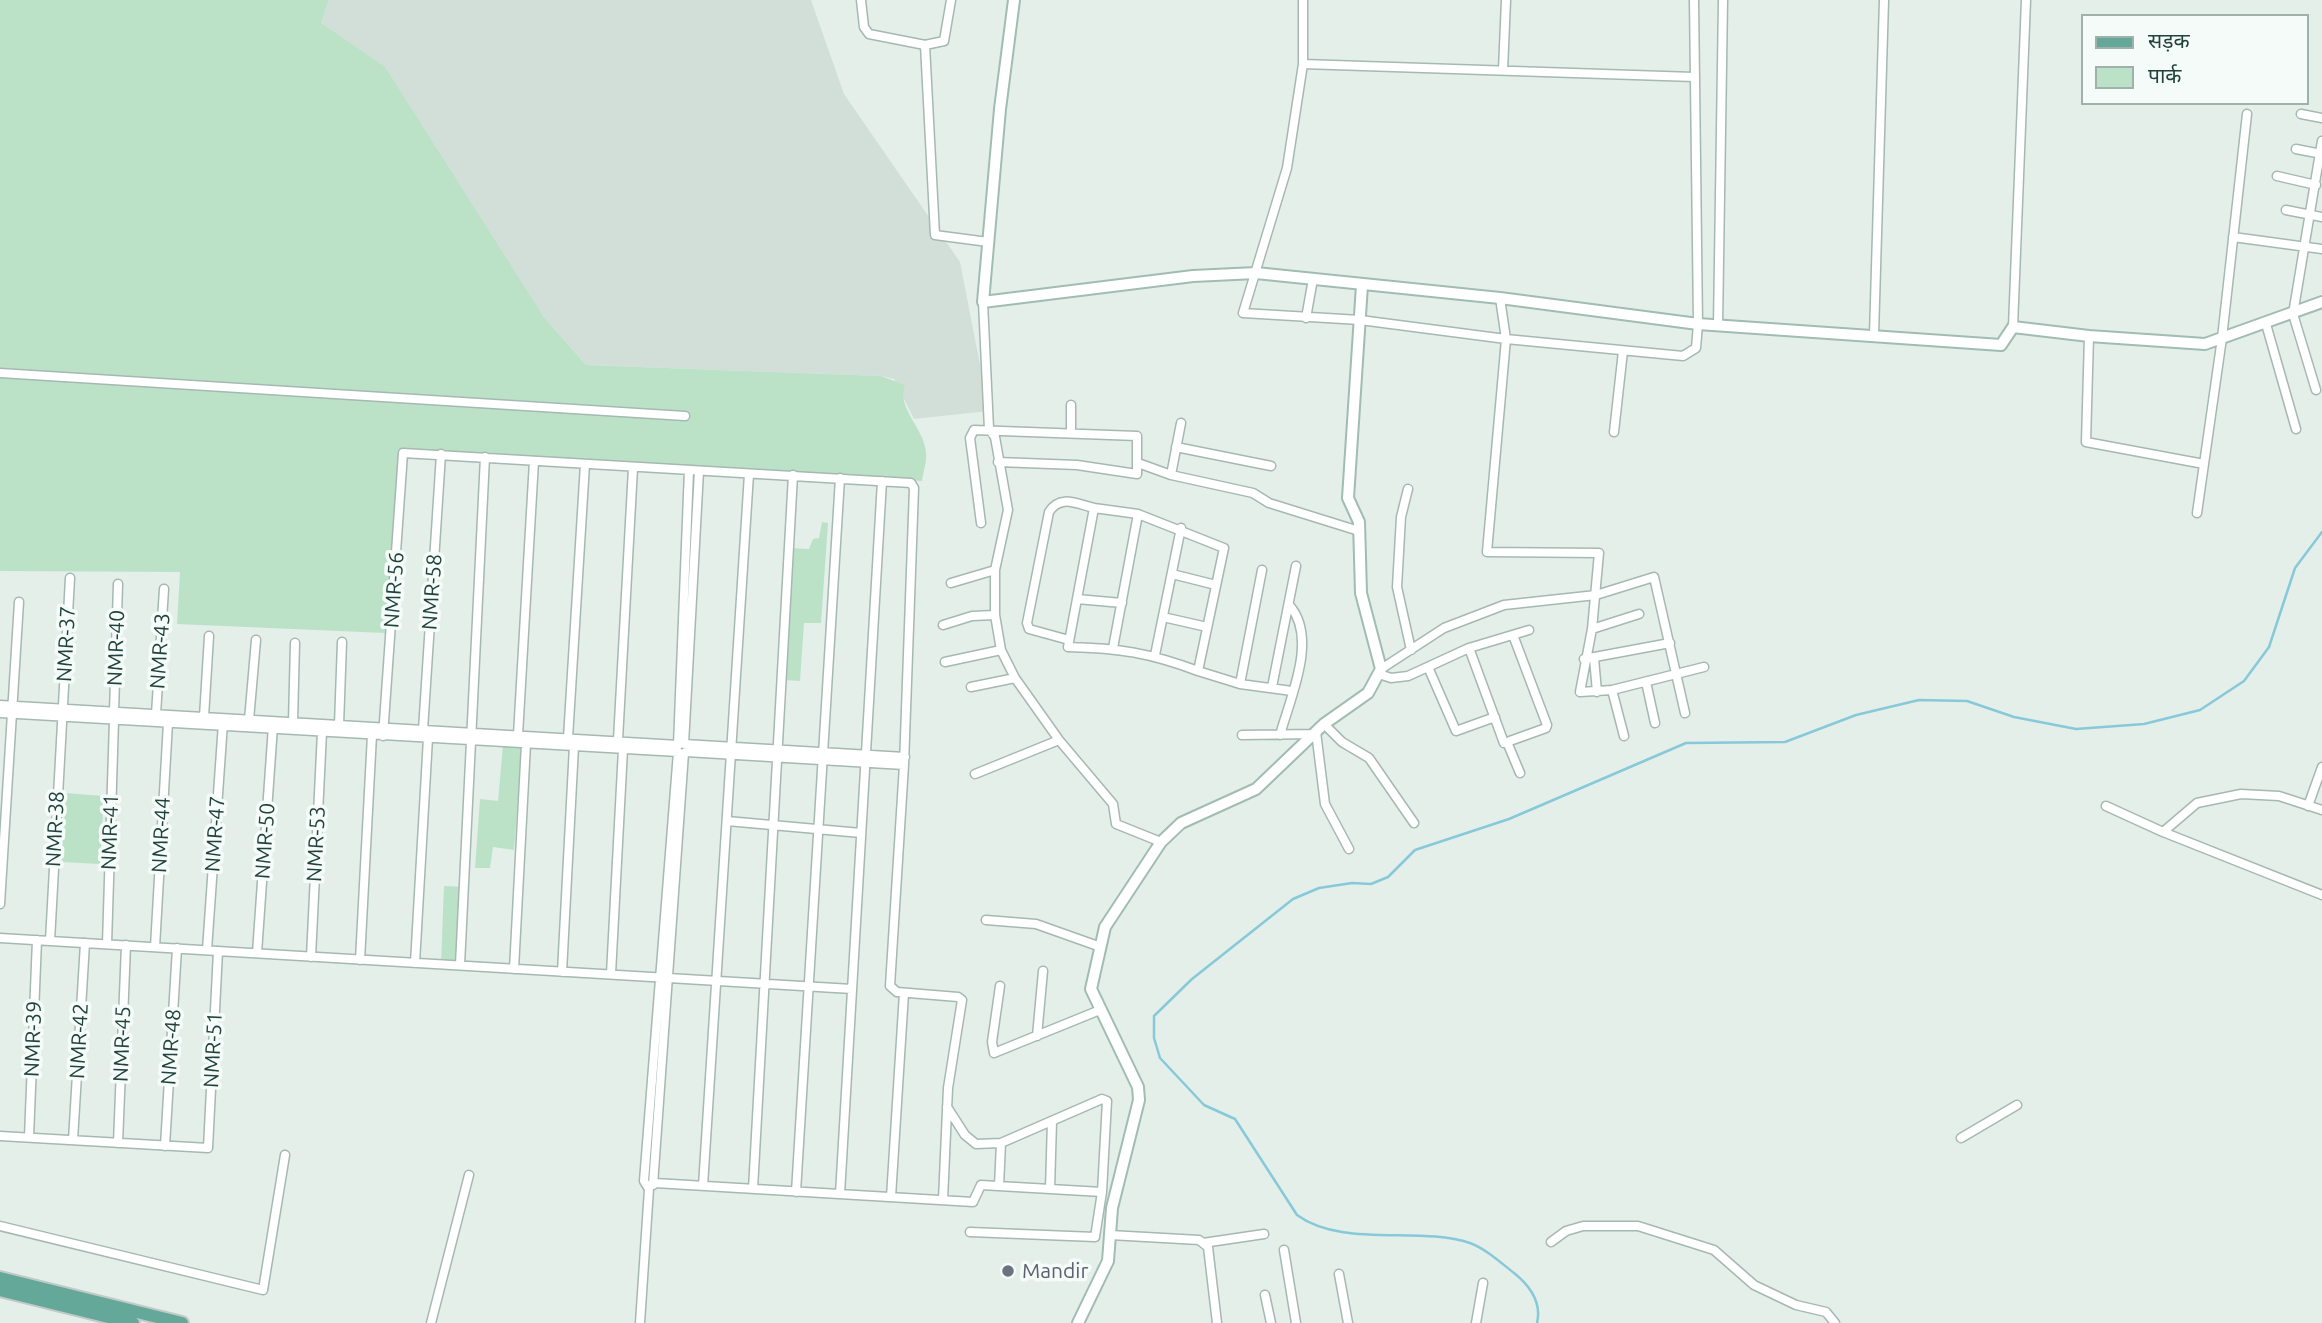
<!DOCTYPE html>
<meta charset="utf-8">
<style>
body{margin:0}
#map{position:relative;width:2322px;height:1323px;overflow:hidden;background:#e4efea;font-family:Ubuntu,"Noto Sans Devanagari",sans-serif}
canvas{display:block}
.legend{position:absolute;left:2081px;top:14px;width:228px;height:91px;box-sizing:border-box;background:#f5fbf8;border:2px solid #a0b1ac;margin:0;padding:9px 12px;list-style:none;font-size:21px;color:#21423b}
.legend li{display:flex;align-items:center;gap:14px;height:35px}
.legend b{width:35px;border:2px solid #a0b1ac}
</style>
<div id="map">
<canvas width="2322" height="1323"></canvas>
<ul class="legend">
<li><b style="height:9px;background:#64a899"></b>सड़क</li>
<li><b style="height:19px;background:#bbe2c7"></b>पार्क</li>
</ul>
</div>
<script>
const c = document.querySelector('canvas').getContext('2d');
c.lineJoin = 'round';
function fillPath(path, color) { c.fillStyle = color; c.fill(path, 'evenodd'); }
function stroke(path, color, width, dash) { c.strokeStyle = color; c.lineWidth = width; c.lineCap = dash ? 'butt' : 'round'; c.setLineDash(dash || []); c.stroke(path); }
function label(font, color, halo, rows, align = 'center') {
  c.font = font + ' Ubuntu,sans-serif'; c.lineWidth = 7; c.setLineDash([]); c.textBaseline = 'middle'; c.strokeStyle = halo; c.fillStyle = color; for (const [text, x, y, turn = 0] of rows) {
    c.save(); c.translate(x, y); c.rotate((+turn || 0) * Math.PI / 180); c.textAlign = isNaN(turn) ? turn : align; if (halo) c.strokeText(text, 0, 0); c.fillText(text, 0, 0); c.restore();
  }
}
fillPath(new Path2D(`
 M329 0H811L844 94 960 262 989 411 914 419 894 379 881 376 586 365 543 316 321 23Z`), '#d2dfd9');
fillPath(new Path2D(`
 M0 0H329L321 23 385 67 543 316 586 365 881 376 905 385C896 408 925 429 926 453 927 462 923 472 922 481L400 450 385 633 177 624 180 572 0 571Z
 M822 522 828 523 821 623H804L800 681 783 680 791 548 809 549 813 539 819 538Z
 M503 745 522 747 514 850 493 847 490 868H475L480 799 498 801Z
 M65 793 104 796 100 864 61 862Z
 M444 886 466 887 460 965 441 964Z`), '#bbe2c7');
stroke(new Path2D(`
 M1537 1323C1542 1302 1529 1285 1514 1273 1500 1262 1486 1249 1470 1243 1419 1226 1342 1248 1297 1215L1235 1119 1204 1105 1160 1058 1154 1038V1016L1192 979 1293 899 1319 888 1352 883 1371 884 1388 877 1415 850 1509 819 1686 743 1785 742 1856 715 1919 700 1967 701 2014 717 2076 729 2144 724 2200 710 2244 681 2269 647 2295 568 2322 532`), '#87c9d8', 2.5);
const street = new Path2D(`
 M861 0 864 27 869 34 925 45 935 235 988 242
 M1303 0V64L1287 168 1243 313 1360 320 1506 339 1683 356 1696 348 1698 324 1694 0
 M925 45 944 41 951 0
 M1303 64 1694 77
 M1503 70 1506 0
 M2301 114 2322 118
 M2296 149 2322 154
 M2277 176 2316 185
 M2286 210 2322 217
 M2233 237 2322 249
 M1500 298 1506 339 1487 552 1599 553 1592 629 1580 692 1612 690 1704 667
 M983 302 989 429 995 437 1008 510 995 570V615L1001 650 1015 678 1059 740 1113 804 1116 824 1161 842
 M1306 318 1313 279
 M2266 324 2296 429
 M1718 326 1723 0
 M2013 327 2026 0
 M1874 335 1884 0
 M2089 336 2086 442 2204 464
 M0 373 685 416
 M2316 390 2293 314 2322 141
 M1071 405V433
 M1614 432 1623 351
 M1176 447 1271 466
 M1138 463 1171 475 1253 493 1269 503 1359 531
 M699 471 684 744 905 757
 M1171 475 1181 423
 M1408 489 1401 517 1397 587 1411 650
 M2197 513 2222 338 2247 114
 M981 523 970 438 974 430 1137 436V474L1077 465 998 462
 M1172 574 1216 585
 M951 583 995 570
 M1077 599 1122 603
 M1163 617 1207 627
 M943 625 972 616 995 615
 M1592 629 1639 614
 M1513 635 1547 725 1546 728 1507 742 1520 773
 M1069 640 1029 629 1027 623 1049 512C1060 494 1077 504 1094 508
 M1113 648 1138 514
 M1469 648 1504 743 1507 742
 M1155 655 1181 528
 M1594 658 1597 692
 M1584 659 1670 643
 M945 662 1001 650
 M1428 667 1456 731 1495 717
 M1381 669 1444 628 1504 605 1596 595 1654 577 1685 713
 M1198 671C1150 653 1119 648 1068 647L1094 508 1138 514 1224 548 1198 671 1240 684 1292 691
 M1379 674 1391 678 1408 676 1469 648 1529 630
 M1646 682 1655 723
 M1240 684 1262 570
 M971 687 1015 678
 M1272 687 1296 566
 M1612 690 1624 736
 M0 705 678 745 689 470
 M114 712 118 584
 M0 713 678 752 644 1181 649 1189 640 1323
 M156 714 164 589
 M204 717 209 636
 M249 720 256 640
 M293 722 295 643
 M1324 724 1342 742 1369 758 1414 823
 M339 725 342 642
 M423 730 441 454
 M1316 732 1325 804 1349 849
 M518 735 534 461
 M1242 735 1314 734
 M1280 735C1290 698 1318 639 1290 606
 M383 736 403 453 911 483 914 488 904 765 890 986 897 992 958 997 962 1000 948 1088 943 1200
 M568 738 585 464
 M618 740 633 468
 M686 752 904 765
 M975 774 1059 740
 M2106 806 2163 832 2197 803 2241 794 2279 796 2322 810
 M2308 806 2322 767
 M727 821 861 833
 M2163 832 2322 895
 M0 904 19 602
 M986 920 1036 924 1098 946
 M0 938 852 989
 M50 941 70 578
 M107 944 114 720
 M155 947 168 723
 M207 950 223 723
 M257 953 273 726
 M311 957 322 732
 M360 960 372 735
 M415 963 428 738
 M460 965 485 457
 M514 969 526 744
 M562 972 574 746
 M611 974 623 749
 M1000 986 992 1042 994 1053 1100 1010
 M1037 1036 1043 971
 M947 1107 965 1135 976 1144 1001 1143
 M0 1136 208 1148 218 951
 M29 1137 37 940
 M1961 1138 2017 1105
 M73 1140 85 943
 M118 1143 126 945
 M165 1146 177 948
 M655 1183 973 1202 981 1185 1102 1192
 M653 1185 684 753
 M703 1186 749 474
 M753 1189 793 475
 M1050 1189 1052 1121
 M796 1192 840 478
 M840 1194 882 481
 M891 1197 904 993
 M0 1226 263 1290 285 1155
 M970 1232 1095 1237 1102 1192 1107 1101 1102 1099 1001 1143 999 1186
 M1110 1235 1199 1240 1208 1247 1217 1323
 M1551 1242 1566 1231 1583 1226H1638L1714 1250 1754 1285 1796 1305 1826 1312 1835 1323
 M1203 1243 1264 1234
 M1284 1250 1296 1323
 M1339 1274 1348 1323
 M1265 1295 1271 1323
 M431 1323 469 1175
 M1476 1323 1483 1283`);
const secondary = new Path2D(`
 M1014 0 1000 109 983 302 1193 276 1256 273 1500 298 1698 324 2001 345 2013 327 2089 336 2205 344 2322 302
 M1078 1323 1108 1261 1112 1208 1139 1100 1138 1087 1091 989 1105 927 1161 842 1181 823 1256 789 1324 724 1368 693 1381 669 1361 593 1359 522 1348 498 1362 285`);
const primary = new Path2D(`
 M0 1278 182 1323
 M0 1290 133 1323`);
stroke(street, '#a6b8b2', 11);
stroke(secondary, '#a1bcb3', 14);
stroke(primary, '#c1cac8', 16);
stroke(street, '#fff', 8);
stroke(secondary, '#fff', 10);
stroke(primary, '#64a899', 12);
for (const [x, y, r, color] of [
 [1008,1271,7,"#6b7280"]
]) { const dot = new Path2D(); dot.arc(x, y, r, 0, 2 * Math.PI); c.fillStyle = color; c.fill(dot); stroke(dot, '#f5fbf8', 2.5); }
label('21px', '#21423b', '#f5fbf8', [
 ["NMR-56",394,590,-86],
 ["NMR-58",432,592,-86],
 ["NMR-37",66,644,-87],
 ["NMR-40",116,648,-88],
 ["NMR-43",160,651,-86],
 ["NMR-38",55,829,-87],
 ["NMR-41",110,832,-88],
 ["NMR-47",215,834,-86],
 ["NMR-44",161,835,-87],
 ["NMR-50",265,841,-86],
 ["NMR-53",316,844,-87],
 ["NMR-39",33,1039,-88],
 ["NMR-42",79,1041,-87],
 ["NMR-45",122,1044,-88],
 ["NMR-48",171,1047,-86],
 ["NMR-51",213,1050,-87]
]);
label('21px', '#5b616d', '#f5fbf8', [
 ["Mandir",1022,1271]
], 'left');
</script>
